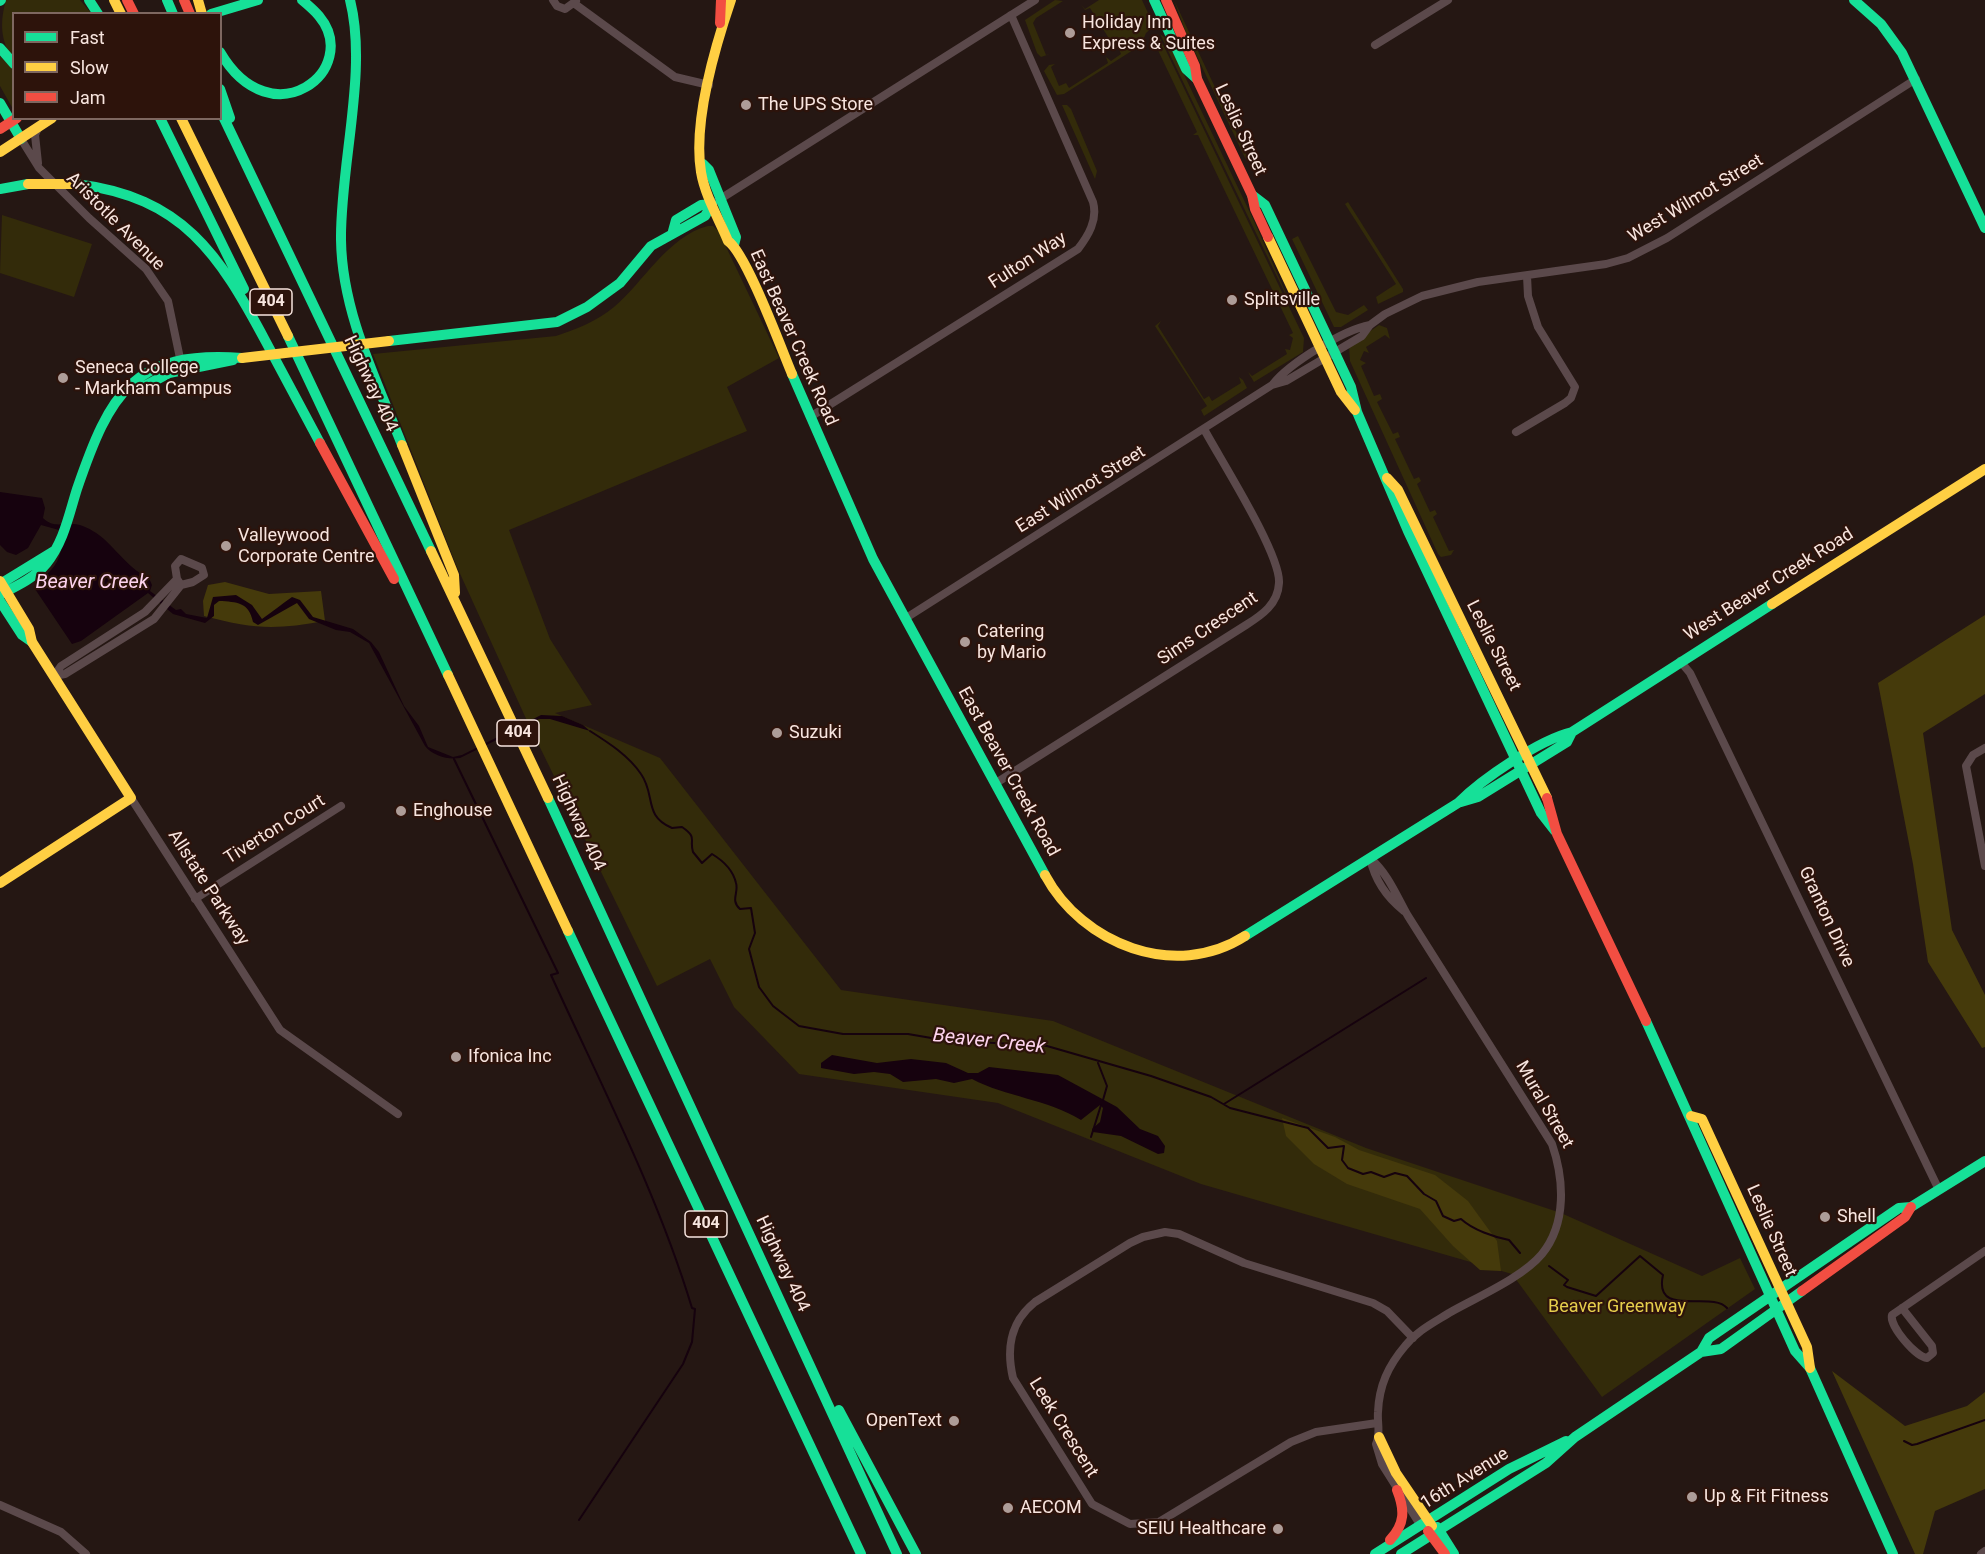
<!DOCTYPE html>
<style>
body{margin:0}
#map{position:relative;width:1985px;height:1554px;overflow:hidden;background:#251713;font-family:Roboto,sans-serif}
canvas{display:block}
.legend{position:absolute;left:12px;top:12px;width:210px;height:108px;box-sizing:border-box;background:#2d130b;border:2px solid #7e6760;margin:0;padding:8px 10px;list-style:none;font-size:18px;color:#f8e5df}
.legend li{display:flex;align-items:center;gap:12px;height:30px}
.legend b{width:30px;border:2px solid #7e6760}
</style>
<div id="map">
<canvas width="1985" height="1554"></canvas>
<ul class="legend">
<li><b style="height:8px;background:#16e098"></b>Fast</li>
<li><b style="height:8px;background:#ffcf43"></b>Slow</li>
<li><b style="height:8px;background:#f24e42"></b>Jam</li>
</ul>
</div>
<script>
const c = document.querySelector('canvas').getContext('2d');
c.lineJoin = 'round';
function fillPath(path, color) { c.fillStyle = color; c.fill(path, 'evenodd'); }
function stroke(path, color, width, dash) { c.strokeStyle = color; c.lineWidth = width; c.lineCap = dash ? 'butt' : 'round'; c.setLineDash(dash || []); c.stroke(path); }
function label(font, color, halo, rows, align = 'center') {
  c.font = font + ' Roboto,sans-serif'; c.lineWidth = 4.5; c.setLineDash([]); c.textBaseline = 'middle'; c.strokeStyle = halo; c.fillStyle = color; for (const [text, x, y, turn = 0] of rows) {
    c.save(); c.translate(x, y); c.rotate((+turn || 0) * Math.PI / 180); c.textAlign = isNaN(turn) ? turn : align; if (halo) c.strokeText(text, 0, 0); c.fillText(text, 0, 0); c.restore();
  }
}
fillPath(new Path2D(`
 M6 0H80L91 13 14 14 13 59C0 41 0 21 6 0Z
 M1055 0 1063 1 1036 18 1033 23 1046 55 1050 54 1041 57 1037 53 1025 20Z
 M1099 0H1142L1154 26 1146 33 1141 45 1064 94 1057 95 1044 71 1049 65 1055 64 1051 67 1059 86 1066 83 1069 88 1108 63 1106 57 1111 61 1121 54 1117 44 1113 45 1090 8 1085 10 1081 5 1085 9Z
 M1174 0 1251 164 1245 158 1186 33Z
 M1158 34 1304 338 1303 352 1254 382 1248 372 1252 376 1287 354 1285 349 1290 350 1293 338 1289 335 1293 333 1198 135H1193L1197 132 1155 44 1154 38Z
 M1160 34 1167 39 1254 221 1296 316Z
 M0 56 13 69V109L0 86Z
 M1062 105H1067L1071 109 1097 171 1095 179Z
 M1348 202 1403 289V292L1378 304 1376 297 1396 284 1345 204Z
 M2 215 92 244 74 297 0 273Z
 M708 226H713L719 232 779 358 727 387 747 431 509 530 550 639 592 705 555 713 660 758 841 990 1053 1021 1366 1148 1561 1213 1702 1276 1740 1258 1755 1289 1602 1397 1512 1274 1201 1184 998 1103 799 1074 734 1007 710 959 657 986 528 723 457 567 373 354 556 336C577 329 597 321 614 307 643 283 668 236 708 226Z
 M1298 236 1336 312 1348 315 1364 305 1368 310 1341 327H1334L1292 239Z
 M1161 321 1158 326 1204 399 1209 396 1212 401 1241 383 1239 377 1243 380 1247 388 1204 416 1201 410 1207 406 1155 326Z
 M1379 325 1387 328 1390 339 1385 335 1366 347 1369 353 1364 351 1360 360 1366 363 1361 366 1374 396 1380 394 1382 399 1377 402 1393 434 1398 432 1400 437 1395 439 1414 479 1419 477 1421 481 1417 484 1430 512 1435 510 1437 514 1433 517 1449 551 1454 550 1451 555 1441 557 1438 554 1350 361 1349 346Z`), '#332b0a');
fillPath(new Path2D(`
 M225 582 269 594 321 591 325 621C275 630 253 629 204 616L203 601 208 585Z
 M1985 615V694L1923 733 1952 930 1985 995V1047L1982 1048 1928 962 1913 864 1878 683Z
 M1282 1118 1335 1137 1359 1150 1435 1175 1468 1201 1497 1241 1501 1271 1480 1270 1453 1246 1420 1209 1347 1184 1314 1164 1286 1136Z
 M1832 1371 1905 1426 1967 1406 1985 1392V1489L1935 1511 1923 1554H1915Z`), '#453a0b');
fillPath(new Path2D(`
 M0 492 42 498 45 508 43 518C53 528 62 523 73 524 82 524 92 530 99 535 112 544 134 575 148 576L152 585 150 591 176 610 181 609 186 614 207 618 213 597 236 595 252 605 262 619C273 611 282 604 292 597L300 600 313 617 353 629 371 642 379 652 404 706 419 726 428 747 453 757 462 755 541 715 562 716 583 725 590 731 550 719H539L460 758C448 760 433 756 425 746L369 643 350 632 336 630 309 619 297 603 258 625 253 622C249 602 237 602 219 601L214 605V616L205 623 173 614 148 593 81 641 72 644 35 589C38 580 45 576 51 570 61 560 62 546 63 533L59 530 41 525 28 548 16 555 7 552 0 545Z
 M832 1055 877 1063 911 1059 946 1063 968 1073H978L989 1067 1058 1075 1117 1107 1140 1129 1158 1136 1165 1146 1164 1153 1158 1154 1121 1136 1093 1132 1092 1129 1100 1122 1103 1108 1100 1105 1081 1120C1047 1099 1006 1097 972 1079L954 1083 936 1079 903 1082 890 1074 874 1072 854 1074 821 1068V1063Z`), '#16020e');
stroke(new Path2D(`
 M590 731C609 743 629 756 641 774 656 795 643 816 672 828L682 827C698 838 689 839 693 852L702 863 712 854C722 860 733 870 736 883 739 893 730 900 740 909L751 908 755 933 749 949 759 987 773 1006 799 1026 843 1034H908L943 1040 1047 1046 1151 1076 1211 1097 1230 1108 1308 1128 1328 1148 1344 1146 1342 1160 1348 1168 1363 1174 1371 1172 1384 1177 1395 1173 1407 1176 1424 1194 1436 1201 1443 1216 1454 1221 1461 1219C1473 1230 1494 1237 1509 1240L1520 1253
 M454 759 558 973 551 975C601 1085 657 1192 692 1308L695 1309 692 1342 683 1364 579 1520
 M1098 1063 1107 1086 1103 1100
 M1224 1104 1426 978
 M1091 1137 1101 1105
 M1549 1266 1568 1280 1564 1285 1567 1287 1596 1296 1640 1256 1663 1275C1653 1319 1712 1290 1727 1308
 M1904 1441 1912 1445 1917 1444 1985 1420`), '#16020e', 2);
stroke(new Path2D(`
 M553 0 557 6 565 9 576 1
 M575 4 675 77 709 85
 M1375 45 1448 0
 M21 139 39 168 89 218 146 269 168 301 181 363
 M38 163 35 135 38 128
 M717 201 1035 0
 M1273 384C1290 363 1343 330 1370 325
 M810 417 1078 249C1088 236 1098 220 1093 202L1011 15
 M1516 432 1565 403 1571 398 1575 387 1538 327 1528 296 1527 276
 M906 618 1272 385 1286 381 1362 336 1370 325 1385 314 1422 296 1478 282 1606 264 1628 258 1667 238 1916 79
 M1680 661 1690 673 1939 1190
 M54 676 65 674 154 619 181 585 193 582 204 575 202 568 181 559 175 566 177 579 181 585
 M54 676 61 666 145 612 177 579
 M1985 748 1973 755 1966 766 1985 866
 M996 783 1246 625C1262 615 1278 604 1279 583 1281 554 1220 459 1204 429
 M131 798 280 1030 398 1114
 M1370 858C1389 875 1396 895 1408 916L1552 1144C1564 1179 1567 1223 1542 1254 1522 1278 1477 1297 1449 1313 1433 1323 1417 1331 1405 1346 1388 1366 1379 1386 1378 1412 1377 1423 1381 1434 1376 1444L1382 1464 1421 1526
 M1370 858C1375 881 1386 897 1404 911
 M195 899 341 806
 M1902 1308 1932 1346 1933 1353 1927 1358C1916 1357 1889 1326 1892 1315L1985 1251
 M1377 1423 1316 1432 1291 1442 1159 1522 1130 1524 1092 1504 1013 1378C1006 1348 1010 1322 1035 1302L1130 1243 1143 1237 1165 1232 1179 1234 1244 1263 1373 1303 1387 1311 1413 1338
 M0 1505 61 1532 86 1554
 M1981 1554 1985 1551`), '#5b494b', 8);
stroke(new Path2D(`
 M89 0 98 14
 M167 0 173 14
 M350 0C368 71 340 165 341 240 342 312 376 379 402 445
 M1154 0 1186 69 1197 79
 M1854 0 1881 24 1902 53 1985 228
 M0 1 1 0
 M211 14 258 0
 M0 48 14 64
 M220 52C272 141 363 69 319 16 314 10 308 5 302 0
 M220 89 230 118
 M0 103 21 139
 M220 110 431 551
 M160 118 244 289
 M703 164 709 170 736 237 734 245
 M76 184C183 197 219 254 266 342 284 376 302 409 320 443
 M0 189 28 184
 M1252 195 1265 205 1351 387 1357 412 1408 531 1541 813 1555 831
 M673 231 676 220 701 205 712 204
 M288 336 448 675
 M389 341 557 322 587 307 620 283 651 246 705 216 712 204
 M792 374 873 559 1045 875
 M129 390 143 387 169 373 233 360
 M0 584 54 551
 M1 594C15 587 36 577 46 564 64 542 69 514 77 489 110 393 133 350 242 358
 M0 601 22 635 32 642
 M548 798 897 1554
 M1461 802 1478 797 1567 742 1572 732
 M568 931 861 1554
 M1245 936 1458 803C1482 779 1539 740 1572 732L1772 604
 M1646 1021 1795 1351 1810 1368
 M1701 1352 1709 1338 1899 1208 1911 1207 1985 1161
 M1810 1368 1893 1554
 M839 1410 916 1554
 M1437 1527 1454 1554
 M1375 1554 1509 1469 1566 1441
 M1401 1554 1546 1463 1575 1437 1701 1352 1721 1349 1802 1291`), '#16e098', 10);
stroke(new Path2D(`
 M114 0 121 14
 M731 0C715 47 693 123 701 172 705 196 719 219 728 241 746 253 781 348 792 374
 M181 118 288 336
 M0 152 52 118
 M1268 237 1341 392 1355 410
 M402 445 454 575 455 593
 M1387 478 1398 490 1547 798
 M431 551 548 798
 M0 581 29 629 32 642 131 798 0 883
 M1772 604 1985 469
 M448 675 568 931
 M1045 875C1082 944 1175 981 1245 936
 M1691 1116 1702 1119 1807 1347 1810 1368
 M1379 1437 1396 1473 1432 1526`), '#ffcf43', 10);
stroke(new Path2D(`
 M127 0 134 14
 M1166 0 1195 66 1197 79 1252 195 1255 209 1268 237
 M720 23 721 0
 M0 129 17 118
 M320 443 394 579
 M1547 798 1557 834 1646 1021
 M1802 1291 1905 1217 1911 1207
 M1428 1531 1445 1554
 M1390 1540C1405 1524 1405 1510 1397 1490`), '#f24e42', 10);
stroke(new Path2D(`
 M198 0 202 14
 M28 184H76
 M242 358 389 341`), '#ffcf43', 10);
stroke(new Path2D(`
 M184 0 190 14`), '#f24e42', 10);
for (const [x, y, r, color] of [
 [1070,33,6,"#ae9d98"],
 [746,105,6,"#ae9d98"],
 [1232,300,6,"#ae9d98"],
 [63,378,6,"#ae9d98"],
 [226,546,6,"#ae9d98"],
 [965,642,6,"#ae9d98"],
 [777,733,6,"#ae9d98"],
 [401,811,6,"#ae9d98"],
 [456,1057,6,"#ae9d98"],
 [1825,1217,6,"#ae9d98"],
 [954,1421,6,"#ae9d98"],
 [1692,1497,6,"#ae9d98"],
 [1008,1508,6,"#ae9d98"],
 [1278,1529,6,"#ae9d98"]
]) { const dot = new Path2D(); dot.arc(x, y, r, 0, 2 * Math.PI); c.fillStyle = color; c.fill(dot); stroke(dot, '#2d130b', 2); }
for (const [x, y, w] of [
 [271,302,42],
 [518,733,42],
 [706,1224,42]
]) { const box = new Path2D(); box.roundRect(x - w / 2, y - 13, w, 26, 4.5); c.fillStyle = '#2d130b'; c.fill(box); stroke(box, '#f8e5df', 1.5); }
label('bold 16px', '#f8e5df', null, [
 ["404",271,302],
 ["404",518,733],
 ["404",706,1224]
]);
label('18px', '#f8e5df', '#2d130b', [
 ["Holiday Inn",1082,23],
 ["Express & Suites",1082,44],
 ["The UPS Store",758,105],
 ["Splitsville",1244,300],
 ["Seneca College",75,368],
 ["- Markham Campus",75,389],
 ["Valleywood",238,536],
 ["Corporate Centre",238,557],
 ["Catering",977,632],
 ["by Mario",977,653],
 ["Suzuki",789,733],
 ["Enghouse",413,811],
 ["Ifonica Inc",468,1057],
 ["Shell",1837,1217],
 ["OpenText",942,1421,"right"],
 ["Up & Fit Fitness",1704,1497],
 ["AECOM",1020,1508],
 ["SEIU Healthcare",1266,1529,"right"]
], 'left');
label('18px', '#f8e5df', '#2d130b', [
 ["Leslie Street",1240,130,65],
 ["West Wilmot Street",1696,199,-31],
 ["Aristotle Avenue",115,222,45],
 ["Fulton Way",1028,261,-33],
 ["East Beaver Creek Road",793,338,66],
 ["Highway 404",370,384,65],
 ["East Wilmot Street",1081,490,-32],
 ["West Beaver Creek Road",1769,585,-32],
 ["Sims Crescent",1208,629,-34],
 ["Leslie Street",1493,646,63],
 ["East Beaver Creek Road",1008,772,61],
 ["Highway 404",578,823,65],
 ["Tiverton Court",275,830,-32],
 ["Allstate Parkway",208,888,57],
 ["Granton Drive",1826,917,65],
 ["Mural Street",1544,1105,60],
 ["Leslie Street",1771,1231,66],
 ["Highway 404",782,1264,65],
 ["Leek Crescent",1063,1428,58],
 ["16th Avenue",1465,1479,-32]
]);
label('18px', '#e6ce4c', '#2d130b', [
 ["Beaver Greenway",1617,1307]
]);
label('italic 20px', '#fdd3ee', '#2d130b', [
 ["Beaver Creek",92,583],
 ["Beaver Creek",989,1042,6]
]);
</script>
